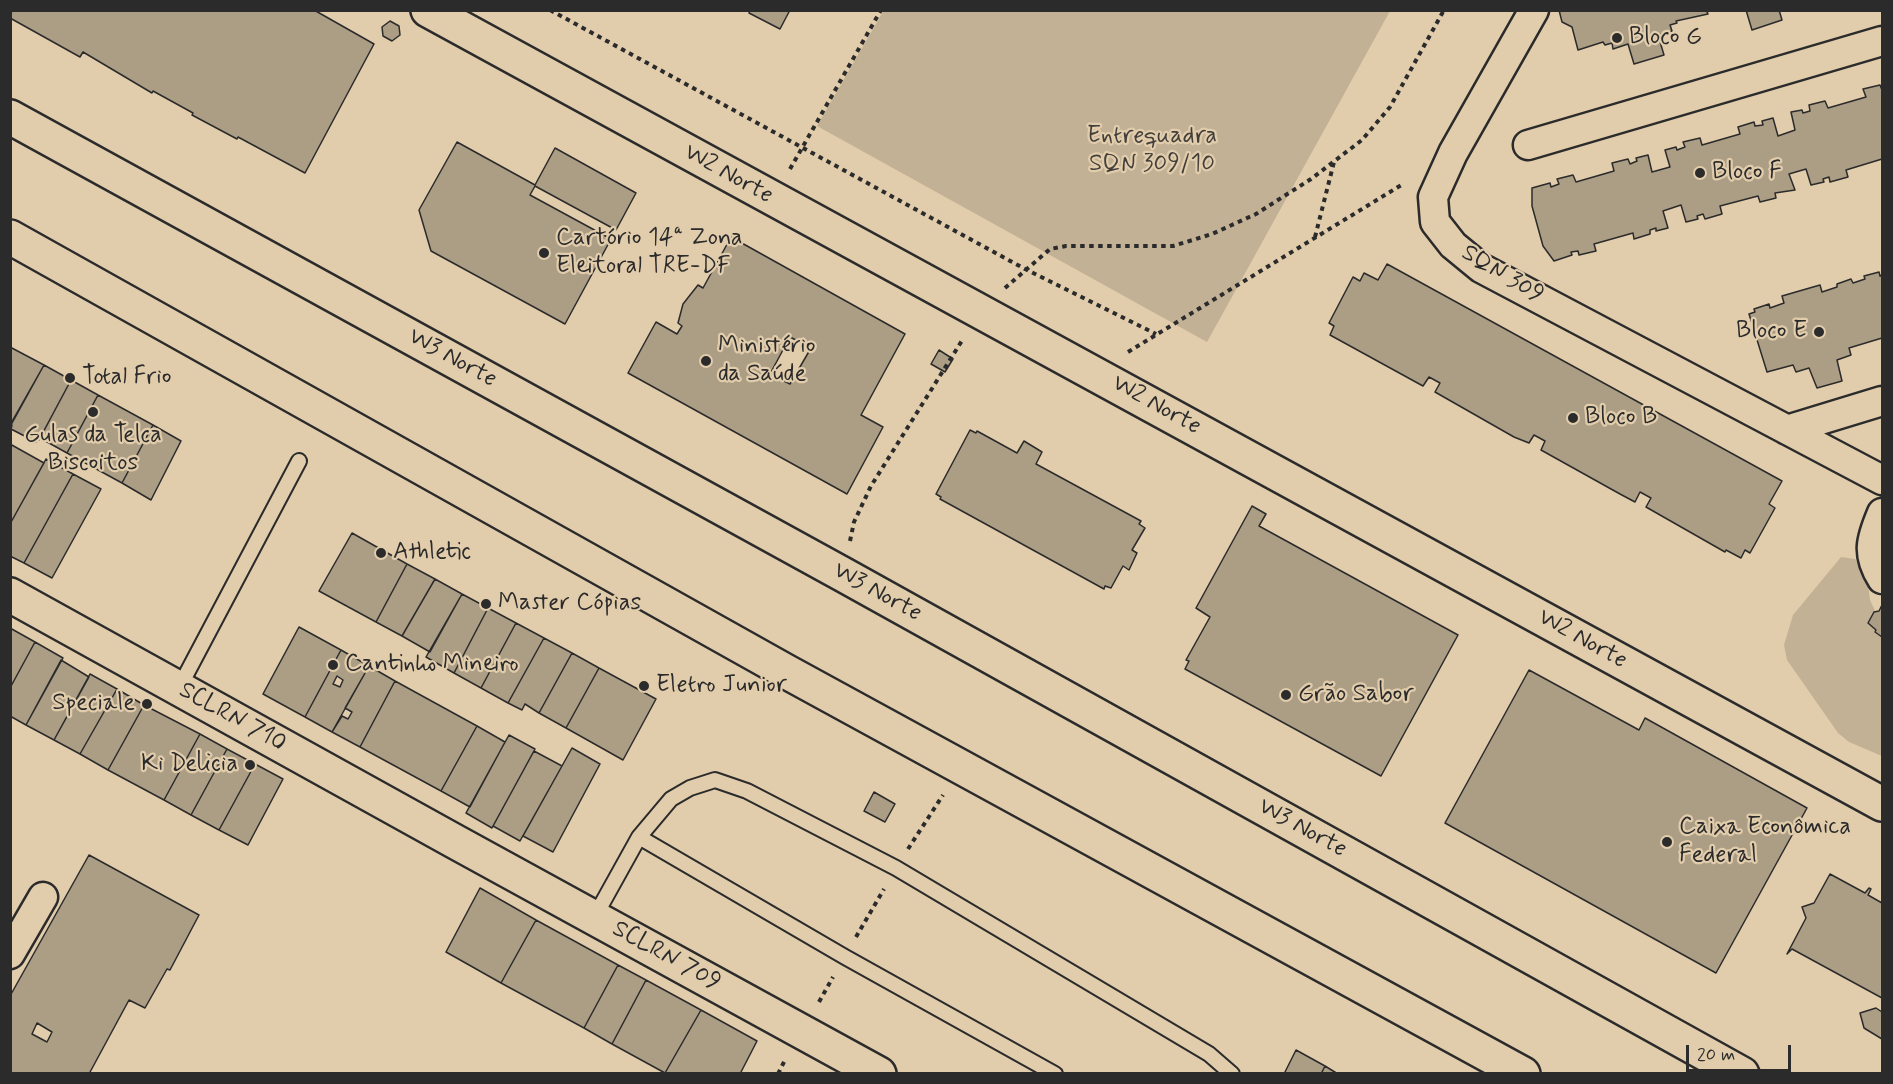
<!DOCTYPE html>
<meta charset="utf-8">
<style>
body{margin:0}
#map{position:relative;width:1893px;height:1084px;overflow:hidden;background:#e1ccab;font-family:Mynerve,sans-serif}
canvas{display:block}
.frame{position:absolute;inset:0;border:12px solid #2b2b2b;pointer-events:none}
.scale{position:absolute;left:1686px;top:1045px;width:105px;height:27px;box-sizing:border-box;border:3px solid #2b2b2b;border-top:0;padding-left:8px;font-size:18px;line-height:21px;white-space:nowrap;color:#2b2b2b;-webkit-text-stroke:4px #e1ccab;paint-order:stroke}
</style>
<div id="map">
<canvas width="1893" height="1084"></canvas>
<div class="frame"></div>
<div class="scale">20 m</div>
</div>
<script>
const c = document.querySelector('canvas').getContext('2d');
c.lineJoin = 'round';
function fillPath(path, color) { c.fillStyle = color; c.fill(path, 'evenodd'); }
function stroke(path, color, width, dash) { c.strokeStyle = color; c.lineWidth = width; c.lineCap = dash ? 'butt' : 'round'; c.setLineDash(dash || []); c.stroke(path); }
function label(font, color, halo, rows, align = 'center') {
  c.font = font + ' Mynerve,sans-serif'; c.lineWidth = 4.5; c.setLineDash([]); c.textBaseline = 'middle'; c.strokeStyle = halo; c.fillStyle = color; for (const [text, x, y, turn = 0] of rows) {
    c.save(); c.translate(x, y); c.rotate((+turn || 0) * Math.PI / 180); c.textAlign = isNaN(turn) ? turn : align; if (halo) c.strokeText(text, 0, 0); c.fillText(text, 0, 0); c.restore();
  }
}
fillPath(new Path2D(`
 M884 10H1390V11L1207 342 817 126Z
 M1841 557 1855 559 1866 570 1870 600 1882 626V756L1849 742 1838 733 1787 660 1784 645 1793 615Z`), '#c3b196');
const building = new Path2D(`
 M12 10H314L374 44 305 173 238 137 237 139 192 115 193 113 153 91 152 93 83 52 80 57 10 18Z
 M750 10H790L780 29 749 13Z
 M1559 10H1711L1707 12 1708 14 1676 21 1677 23 1670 25 1672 31 1658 35 1664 55 1634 64 1628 44 1613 49 1612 43 1605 45 1603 42 1578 50 1572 27 1562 22Z
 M1746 10H1779L1782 20 1752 30Z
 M390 21 399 26 400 35 392 41 383 36 382 27Z
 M1880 85 1882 90V159L1846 170 1848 177 1830 182 1829 177 1823 179 1824 182 1811 185 1806 169 1789 174 1795 190 1775 193 1776 198 1760 202 1758 196 1720 206 1722 214 1705 219 1703 214 1697 216 1698 219 1686 222 1681 205 1663 211 1668 228 1656 231V228L1650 230V234L1634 239 1633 233 1594 244 1596 251 1579 255 1578 251 1571 252 1572 255 1554 261 1543 246 1532 206V188L1550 183 1551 187 1559 184 1557 179 1573 175 1576 182 1614 171 1612 163 1628 159 1630 164 1637 161 1636 158 1648 155 1652 172 1670 167 1665 150 1676 147 1677 150 1685 147 1683 142 1700 138 1702 145 1740 134 1738 127 1754 122 1755 126 1763 125 1762 121 1773 118 1778 136 1795 130 1791 112 1802 110 1803 113 1810 111 1809 105 1825 101 1828 108 1866 97 1863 89Z
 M457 142 535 185 555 148 636 193 616 230 535 186 530 195 611 239 565 324 431 251 419 210Z
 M731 237 905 334 861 415 883 427 847 494 628 373 656 322 677 334 682 326 678 323 683 304 698 285 703 288ZM790 337 811 348 790 384 770 374Z
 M1387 264 1782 481 1769 504 1775 508 1750 553 1745 550 1741 558 1726 550 1725 552 1646 507 1651 498 1640 492 1635 502 1620 494 1541 450 1545 441 1534 435 1529 443 1514 437 1435 392 1440 383 1429 377 1423 386 1330 335 1334 326 1329 323 1353 277 1360 281 1364 273 1378 280Z
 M1879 272 1880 276 1882 275V338L1849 348 1851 355 1837 360 1842 381 1817 388 1809 368 1796 372 1793 365 1767 372 1749 314 1755 312 1754 309 1769 304 1770 308 1784 303 1782 296 1820 285 1822 292 1837 287V284L1851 279 1853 283 1865 279 1864 276Z
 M10 347 44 365 10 425Z
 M939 350 953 359 945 372 931 364Z
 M44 365 71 380 39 440 37 439 36 442 11 429 12 425H11Z
 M71 380 98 395 67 453 40 438Z
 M98 395 153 425 122 483 67 453Z
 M153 425 181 441 151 500 122 483Z
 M970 430 976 433 977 431 1017 453 1024 441 1042 452 1036 464 1141 521 1139 524 1145 528 1132 550 1137 553 1129 570 1123 566 1111 588 1105 586 1104 589 940 499 941 497 936 494Z
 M10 444 44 463 10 524Z
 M46 459 73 474 24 563 10 556V524Z
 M73 474 101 489 52 578 24 563Z
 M1252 506 1266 514 1259 526 1458 635 1381 776 1185 669 1189 661 1186 660 1210 617 1196 608Z
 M352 533 407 564 376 622 319 591Z
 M407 564 435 579 402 636 376 622Z
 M435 579 462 594 430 652 402 636Z
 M462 594 488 608 454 673 426 657Z
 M1882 605V637L1875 632 1876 630 1868 623 1874 612 1879 611Z
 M488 608 516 623 481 688 454 673Z
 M516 623 544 638 508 703 481 688Z
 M299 627 341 650 305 717 263 694Z
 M10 628 35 642 10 688Z
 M544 638 572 653 539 713 525 704 522 710 508 703Z
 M35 642 63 658 26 725 10 716V688Z
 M341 650 369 666 332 732 305 717ZM337 676 343 680 340 687 333 684Z
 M572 653 599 668 566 728 539 713Z
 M61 660 89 677 54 740 26 725Z
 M369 666 395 681 360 747 332 732 342 716 348 719 352 712 345 708Z
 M599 668 656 699 623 760 566 728Z
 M1529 670 1639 730 1645 718 1807 808 1716 973 1445 823Z
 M90 674 117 689 80 754 54 740Z
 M395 681 477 726 441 791 360 747Z
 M117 689 144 705 108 770 80 754Z
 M144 705 200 734 164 800 108 770Z
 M477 726 505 742 470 807 441 791Z
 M200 734 227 749 191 815 164 800Z
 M509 735 535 749 492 828 466 813Z
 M572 748 600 764 553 852 523 836Z
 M227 749 255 764 219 830 191 815Z
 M534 751 562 766 520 841 493 826Z
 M255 764 283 779 248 845 219 830Z
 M874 792 895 804 885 822 864 811Z
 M89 855 199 915 170 970 167 969 145 1008 129 1000 89 1074H10V996ZM37 1023 52 1032 47 1042 32 1034Z
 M1830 874 1865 893 1869 888 1871 889 1868 895 1882 903V998L1792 949 1787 954 1806 918 1802 907 1814 903Z
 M480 888 536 920 501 983 446 952Z
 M536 920 618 965 584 1028 501 983Z
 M618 965 646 980 612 1044 584 1028Z
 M646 980 701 1010 665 1073 612 1044Z
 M1876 1008 1882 1012V1039L1864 1028 1860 1013Z
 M701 1010 757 1041 740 1074 665 1073Z
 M1296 1050 1325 1066 1321 1074H1284Z
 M1325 1066 1338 1074H1321Z`);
fillPath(building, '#ac9d85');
stroke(building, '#2b2b2b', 1.5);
const service = new Path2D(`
 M179 688 299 461
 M639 837 845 957 1055 1074
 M594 918 639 837 671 799 690 788 715 780 747 791 896 868 1209 1054 1232 1074`);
const minor = new Path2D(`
 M1534 10 1453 153 1433 197 1435 222 1453 245 1481 268 1882 480
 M1528 145 1882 41
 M1787 430 1882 401
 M1882 513C1871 539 1866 554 1882 579
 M10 954 43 897`);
const tertiary = new Path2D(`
 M428 10 1882 804
 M10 595 454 841 879 1074`);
const primary = new Path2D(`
 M10 117 844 575 1742 1074
 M10 237 787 672 1523 1074`);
stroke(service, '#2b2b2b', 18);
stroke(minor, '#2b2b2b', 33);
stroke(tertiary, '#2b2b2b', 38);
stroke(primary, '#2b2b2b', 38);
stroke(new Path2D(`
 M550 10 1025 269 1156 334
 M790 169 881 10
 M1315 237 1334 162
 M1005 288 1050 249 1066 246H1173L1212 234 1256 214 1311 179 1362 140 1390 107 1444 10
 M1128 352 1403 184
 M850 541 854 522 871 486 963 339
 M908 849 943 795
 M856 937 884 889
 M819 1002 833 977
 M778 1074 785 1060`), '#2b2b2b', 4, [4.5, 4.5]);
stroke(service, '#e1ccab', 14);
stroke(minor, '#e1ccab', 28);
stroke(tertiary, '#e1ccab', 33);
stroke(primary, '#e1ccab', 33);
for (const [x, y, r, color] of [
 [1617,38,6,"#2b2b2b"],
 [1700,173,6,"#2b2b2b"],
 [544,253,6,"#2b2b2b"],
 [1819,332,6,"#2b2b2b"],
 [706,361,6,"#2b2b2b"],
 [70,378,6,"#2b2b2b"],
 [93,412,6,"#2b2b2b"],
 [1573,418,6,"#2b2b2b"],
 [381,553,6,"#2b2b2b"],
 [486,604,6,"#2b2b2b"],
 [333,665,6,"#2b2b2b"],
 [644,686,6,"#2b2b2b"],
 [1286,695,6,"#2b2b2b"],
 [147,704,6,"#2b2b2b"],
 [250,765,6,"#2b2b2b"],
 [1667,842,6,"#2b2b2b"]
]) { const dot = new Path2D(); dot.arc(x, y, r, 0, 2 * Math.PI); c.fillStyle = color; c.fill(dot); stroke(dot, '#e1ccab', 2); }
label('24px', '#2b2b2b', '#e1ccab', [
 ["Bloco G",1629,38],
 ["Bloco F",1712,173],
 ["Cartório 14ª Zona",556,239],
 ["Eleitoral TRE-DF",556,267],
 ["Bloco E",1807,332,"right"],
 ["Ministério",718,347],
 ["da Saúde",718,375],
 ["Total Frio",82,378],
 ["Bloco B",1585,418],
 ["Gulas da Telca",93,436,"center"],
 ["Biscoitos",93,464,"center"],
 ["Athletic",393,553],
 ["Master Cópias",498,604],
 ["Cantinho Mineiro",345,665],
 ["Eletro Junior",656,686],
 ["Grão Sabor",1298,695],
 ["Speciale",135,704,"right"],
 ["Ki Delicia",238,765,"right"],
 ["Caixa Econômica",1679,828],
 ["Federal",1679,856]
], 'left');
label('24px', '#423f3b', '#e1ccab', [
 ["Entrequadra",1152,137],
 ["SQN 309/10",1152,165]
]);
label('24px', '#2b2b2b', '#e1ccab', [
 ["W2 Norte",728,175,29],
 ["SQN 309",1502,275,31],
 ["W3 Norte",452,359,29],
 ["W2 Norte",1156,406,29],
 ["W3 Norte",877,593,29],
 ["W2 Norte",1582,640,29],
 ["SCLRN 710",232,718,29],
 ["W3 Norte",1302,829,29],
 ["SCLRN 709",666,957,29]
]);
</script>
